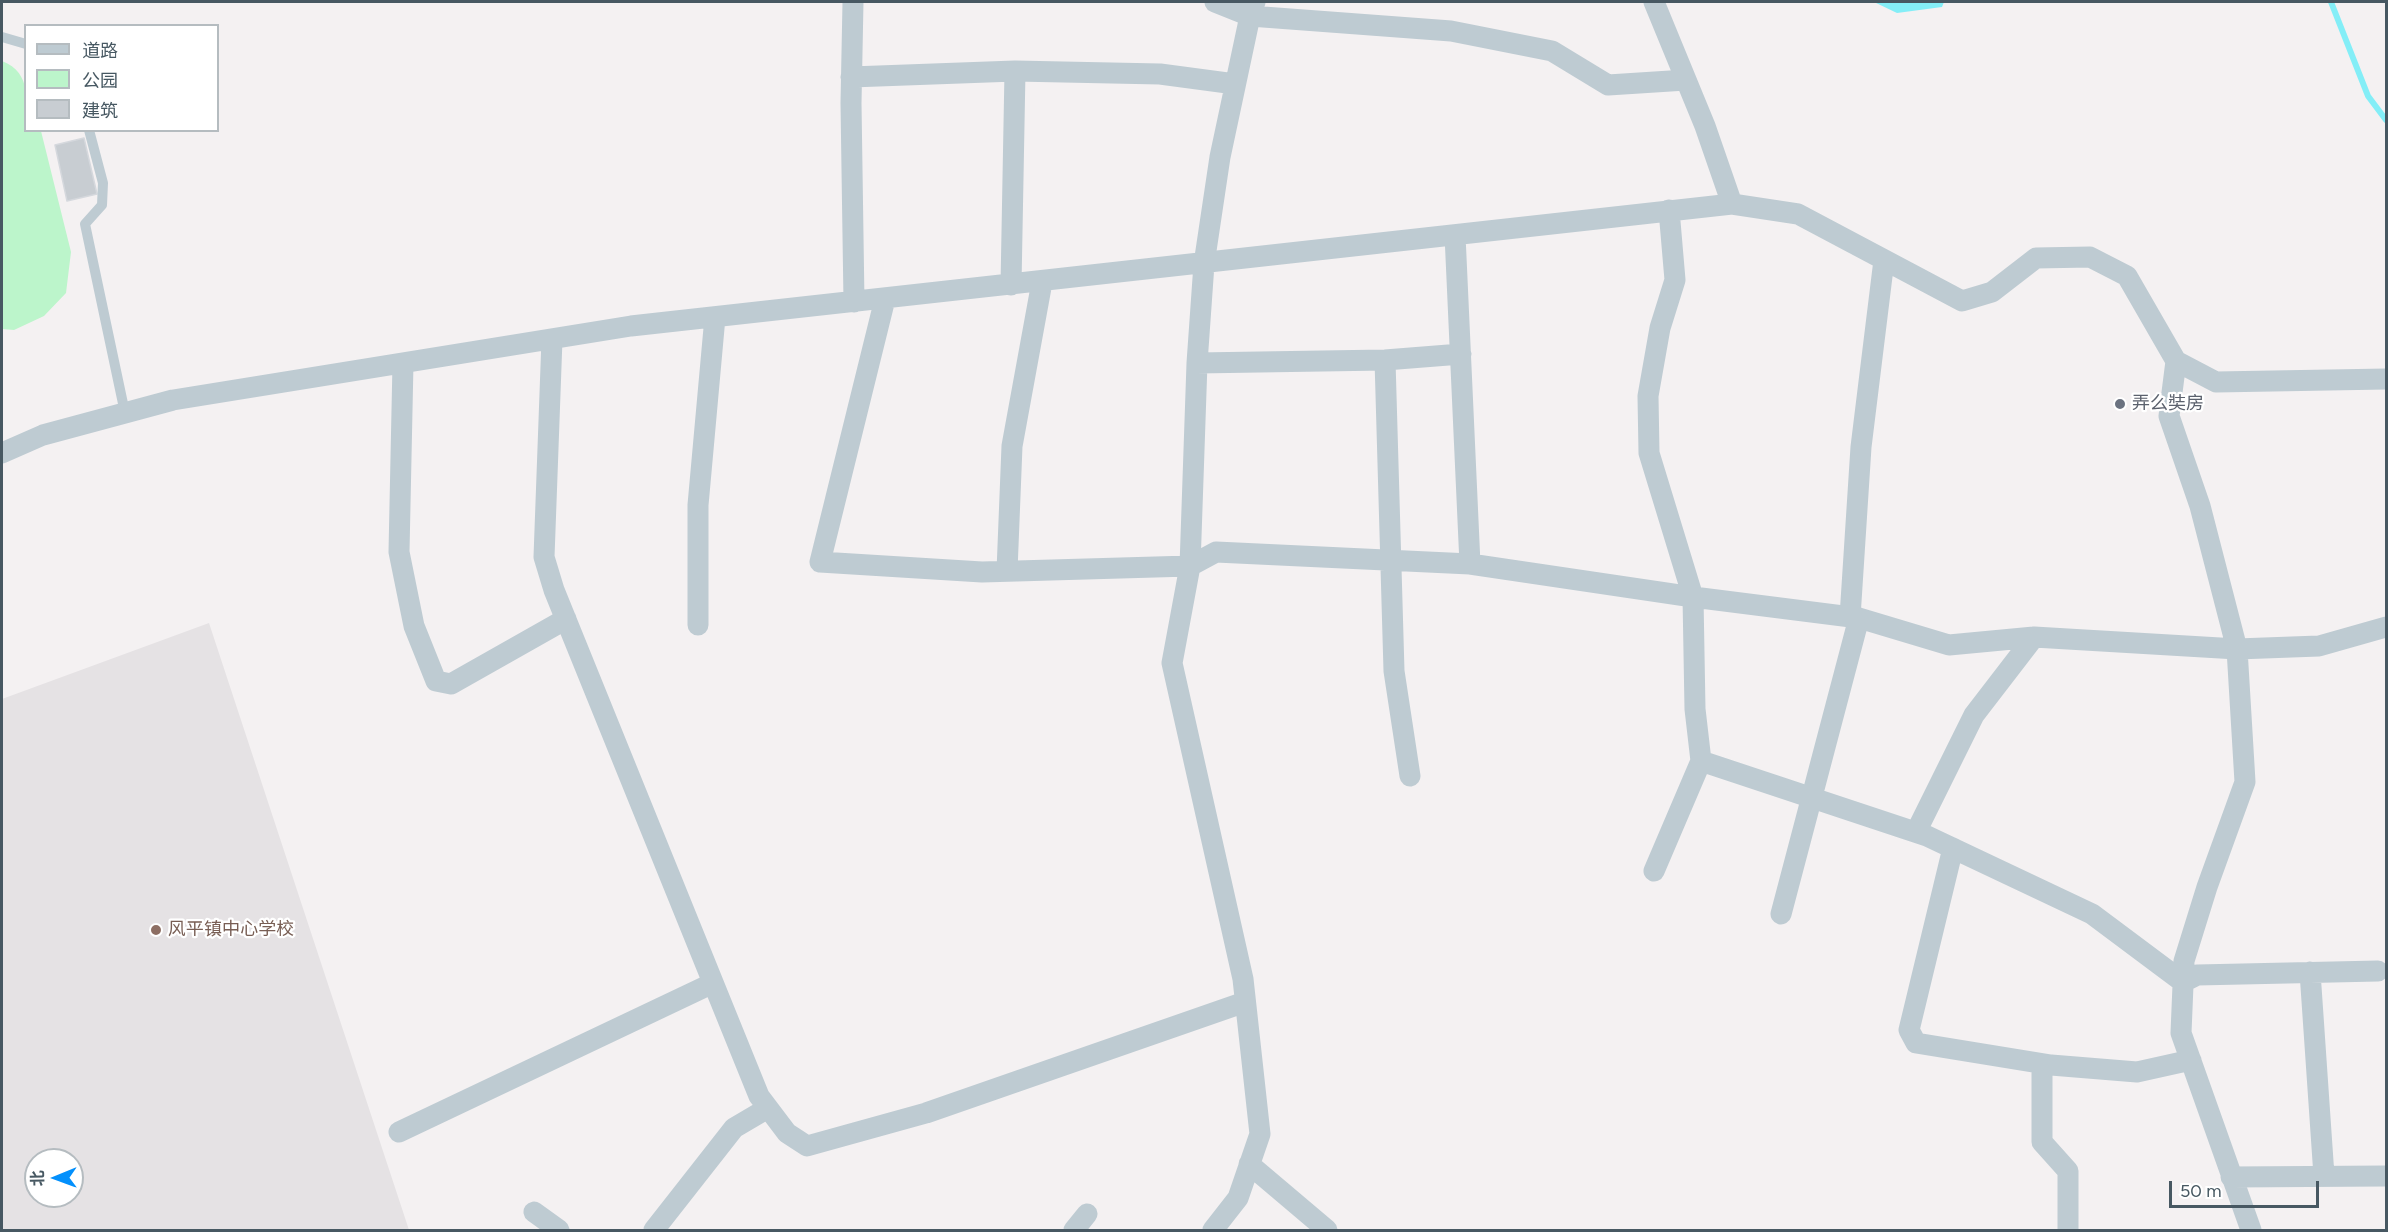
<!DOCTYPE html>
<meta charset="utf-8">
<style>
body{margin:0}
#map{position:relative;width:2388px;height:1232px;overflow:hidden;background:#f4f1f2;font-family:Figtree,"Noto Sans SC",sans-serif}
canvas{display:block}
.frame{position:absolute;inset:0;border:3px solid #475862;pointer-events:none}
.legend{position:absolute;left:24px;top:24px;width:195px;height:108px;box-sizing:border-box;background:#fff;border:2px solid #b5bcc0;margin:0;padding:8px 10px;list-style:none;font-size:18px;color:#475862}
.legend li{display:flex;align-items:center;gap:12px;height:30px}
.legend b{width:30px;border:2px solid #b5bcc0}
.north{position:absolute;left:24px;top:1148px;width:60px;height:60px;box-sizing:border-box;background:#fff;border:2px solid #b5bcc0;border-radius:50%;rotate:269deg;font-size:16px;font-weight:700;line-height:24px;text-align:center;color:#475862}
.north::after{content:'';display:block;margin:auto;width:21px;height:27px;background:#0390fc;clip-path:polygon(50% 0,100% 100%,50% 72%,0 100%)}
.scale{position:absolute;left:2169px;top:1181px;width:150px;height:27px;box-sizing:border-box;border:3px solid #475862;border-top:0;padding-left:8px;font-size:18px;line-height:21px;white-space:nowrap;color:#475862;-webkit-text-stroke:4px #fff;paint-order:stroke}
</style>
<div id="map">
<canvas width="2388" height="1232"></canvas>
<div class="frame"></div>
<ul class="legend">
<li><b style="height:8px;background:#becbd2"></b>道路</li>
<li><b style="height:16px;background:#bcf5cb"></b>公园</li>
<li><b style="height:16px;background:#c8cdd2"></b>建筑</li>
</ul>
<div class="north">北</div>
<div class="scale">50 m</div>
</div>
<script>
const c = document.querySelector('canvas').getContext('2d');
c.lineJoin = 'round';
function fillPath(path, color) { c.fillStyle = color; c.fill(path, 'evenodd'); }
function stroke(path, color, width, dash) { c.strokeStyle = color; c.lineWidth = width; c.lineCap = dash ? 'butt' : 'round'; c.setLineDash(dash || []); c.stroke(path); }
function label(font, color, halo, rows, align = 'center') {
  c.font = font + ' Figtree,"Noto Sans SC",sans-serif'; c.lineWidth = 4.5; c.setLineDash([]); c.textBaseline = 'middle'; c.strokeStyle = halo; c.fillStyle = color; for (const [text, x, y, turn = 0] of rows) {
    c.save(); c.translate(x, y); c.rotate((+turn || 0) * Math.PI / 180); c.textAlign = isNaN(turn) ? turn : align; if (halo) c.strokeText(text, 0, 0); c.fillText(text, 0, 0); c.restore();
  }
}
fillPath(new Path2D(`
 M209 623 409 1230H2V699ZM36 1160H72V1196H36Z`), '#e5e2e4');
fillPath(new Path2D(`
 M2 61C33 73 26 103 26 130L41 131 71 252 66 293 44 316 14 330 2 329Z`), '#bcf5cb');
fillPath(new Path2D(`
 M1874 2H1944L1942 7 1897 13Z`), '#84eef7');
stroke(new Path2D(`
 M2331 2 2368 96 2386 120`), '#84eef7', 6);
const building = new Path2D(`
 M84 138 97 194 67 201 55 145Z`);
fillPath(building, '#c8cdd2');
stroke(building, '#d5d8dd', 1.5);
stroke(new Path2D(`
 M2 37 26 44
 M89 130 103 183 102 205 85 224 125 413`), '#becbd2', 10);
stroke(new Path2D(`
 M853 2 851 103 854 302
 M1215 2 1250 16 1451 31 1552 51 1608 85 1686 80
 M1654 2 1705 126 1732 204
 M851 77 1015 71 1160 74 1235 84
 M1455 235 1470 564
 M1011 285 1015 71
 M885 299 820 562 982 572 1190 566 1216 552 1470 564 1693 597 1859 618 1949 645 2034 637 2237 649 2319 646 2386 627
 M552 339 544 557 554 590 759 1096 787 1133 807 1146 926 1113 1245 1002
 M1385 360 1394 671 1410 776
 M2176 361 2169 416 2200 506 2237 649 2245 782 2207 887 2184 961 2181 1033 2251 1230
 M403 363 399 552 414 626 436 681 451 684 566 619
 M1197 363 1385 360 1461 354
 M2 453 43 435 173 400 631 326 1732 204 1798 214 1962 301 1992 292 2036 258 2090 257 2127 276 2176 361 2216 382 2386 379
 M1007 571 1012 446 1042 282
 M1850 617 1861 447 1884 260
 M698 625V505L715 317
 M1701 761 1927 836 2092 914 2183 982 2197 975 2378 971
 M1916 832 1974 715 2034 637
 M1953 848 1909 1030 1916 1043 2051 1065 2137 1072 2191 1060
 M1654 871 1701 761 1695 709 1693 597 1649 453 1648 396 1660 328 1675 280 1669 210
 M1781 914 1859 618
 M2310 972 2324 1176
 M2042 1064V1142L2068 1171V1230
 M399 1132 713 983
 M1249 1164 1327 1230
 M2231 1177 2386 1176
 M534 1212 559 1230
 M654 1230 734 1128 768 1108
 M1074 1230 1087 1214
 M1213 1230 1238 1198 1260 1134 1243 979 1172 663 1190 566 1197 363 1204 264 1220 157 1250 16 1255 2`), '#becbd2', 21);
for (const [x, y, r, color] of [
 [2120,404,6,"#6b7280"],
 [156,930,6,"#8d6e63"]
]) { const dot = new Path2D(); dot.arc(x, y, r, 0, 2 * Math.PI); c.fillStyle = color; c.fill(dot); stroke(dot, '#fff', 2); }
label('18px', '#5b616d', '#fff', [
 ["弄么奘房",2132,404]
], 'left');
label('18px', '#785e54', '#fff', [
 ["风平镇中心学校",168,930]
], 'left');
</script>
